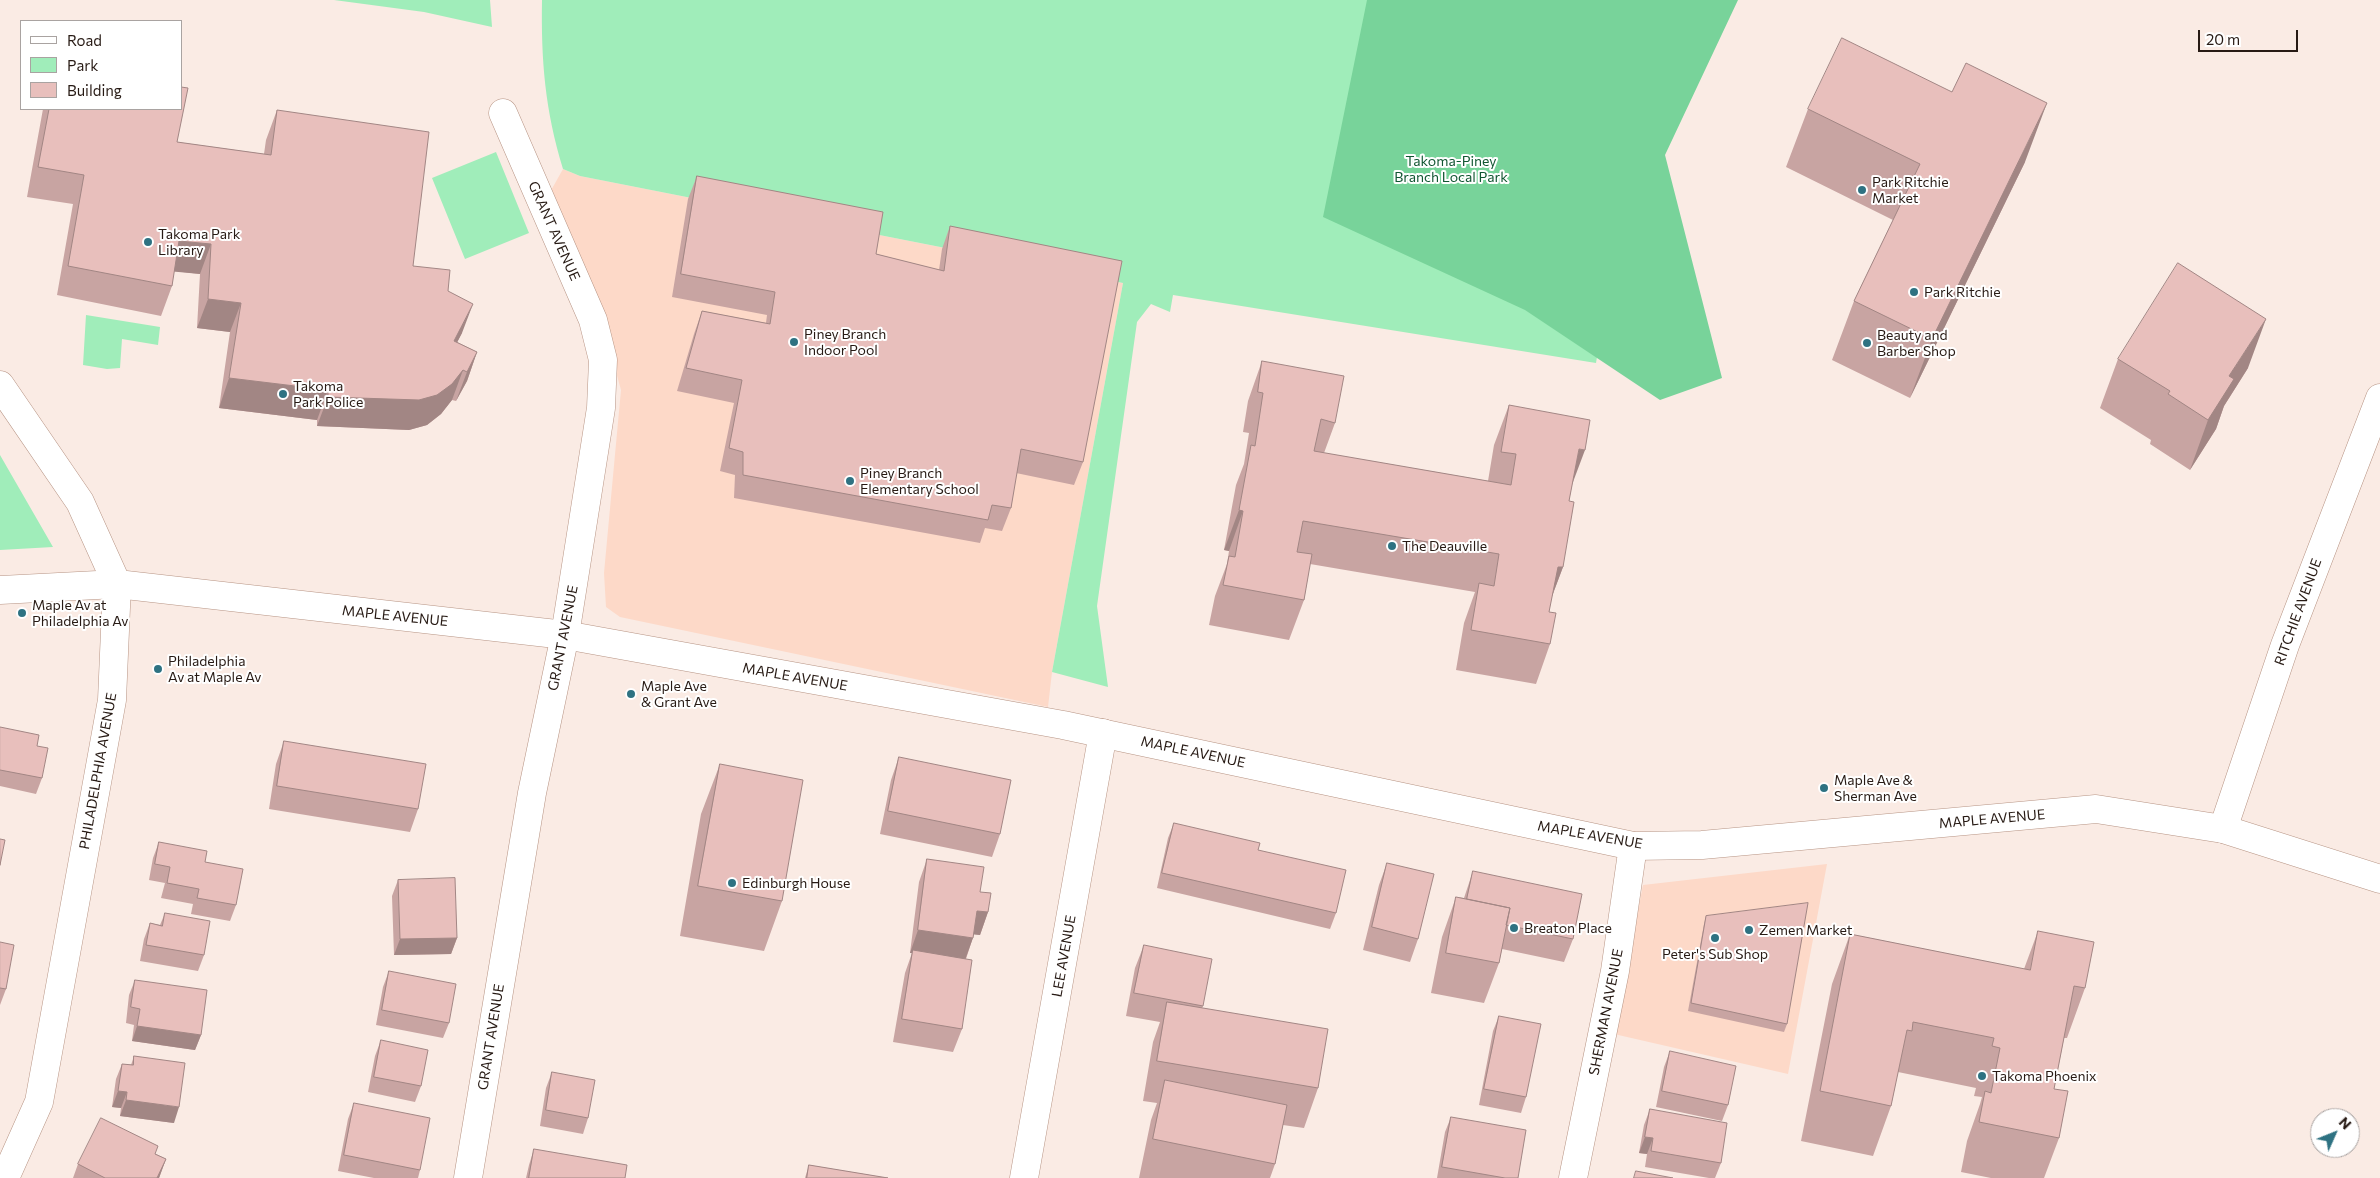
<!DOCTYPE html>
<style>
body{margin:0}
#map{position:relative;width:2380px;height:1178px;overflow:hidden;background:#faebe4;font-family:Commissioner,sans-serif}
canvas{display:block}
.legend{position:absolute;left:20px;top:20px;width:162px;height:90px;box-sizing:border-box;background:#fff;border:1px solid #a9a3a1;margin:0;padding:6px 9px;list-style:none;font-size:15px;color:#271a14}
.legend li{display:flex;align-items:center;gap:10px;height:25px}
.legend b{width:25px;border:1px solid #a9a3a1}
.north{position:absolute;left:2310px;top:1108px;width:50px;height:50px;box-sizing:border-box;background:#fff;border:1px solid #a9a3a1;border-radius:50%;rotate:46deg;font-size:14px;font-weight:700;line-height:20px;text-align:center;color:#271a14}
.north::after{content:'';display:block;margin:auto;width:18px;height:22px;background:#2e7282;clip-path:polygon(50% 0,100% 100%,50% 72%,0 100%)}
.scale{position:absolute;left:2198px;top:30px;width:100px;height:22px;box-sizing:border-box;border:2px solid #271a14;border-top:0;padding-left:6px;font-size:15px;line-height:18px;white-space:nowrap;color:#271a14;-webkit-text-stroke:4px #fff;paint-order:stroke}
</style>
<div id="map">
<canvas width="2380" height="1178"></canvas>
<ul class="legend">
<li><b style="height:6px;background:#fff"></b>Road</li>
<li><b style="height:14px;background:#a0edba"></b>Park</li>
<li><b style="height:14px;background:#e8bfbc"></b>Building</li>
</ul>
<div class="north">N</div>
<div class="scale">20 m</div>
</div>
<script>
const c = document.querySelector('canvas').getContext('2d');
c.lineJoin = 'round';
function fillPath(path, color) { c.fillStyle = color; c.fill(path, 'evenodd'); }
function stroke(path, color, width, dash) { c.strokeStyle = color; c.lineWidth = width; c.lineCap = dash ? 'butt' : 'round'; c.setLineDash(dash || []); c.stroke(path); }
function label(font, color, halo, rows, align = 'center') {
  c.font = font + ' Commissioner,sans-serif'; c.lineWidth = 4; c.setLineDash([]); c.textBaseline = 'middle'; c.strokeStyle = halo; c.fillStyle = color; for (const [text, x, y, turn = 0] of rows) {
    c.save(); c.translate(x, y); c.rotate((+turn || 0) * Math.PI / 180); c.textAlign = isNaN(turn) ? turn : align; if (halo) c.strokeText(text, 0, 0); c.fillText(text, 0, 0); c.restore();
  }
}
fillPath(new Path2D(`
 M563 169 580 176 1123 283 1052 672 1048 707 620 617 606 607 604 573 621 390 599 310 549 194Z
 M1827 864 1788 1074 1614 1034 1643 885Z`), '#fdd9c8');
fillPath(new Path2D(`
 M334 0H490L492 27 424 12Z
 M542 0H1686L1648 46 1596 363 1173 295 1170 312 1151 304 1137 322 1097 606 1108 687 1052 672 1123 283 580 176 563 169C545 110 541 61 542 0Z
 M496 152 529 233 465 259 432 178Z
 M86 315 160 327 158 345 122 339 120 368 107 369 83 365Z
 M0 455 53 547 0 550Z`), '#a0edba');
fillPath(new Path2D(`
 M1367 0H1738L1665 155 1722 378 1660 400 1525 310 1323 217Z`), '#78d39a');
const minor = new Path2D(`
 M0 590 117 584
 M2223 829 2285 645 2380 398
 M468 1178 532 793 565 635 601 408 603 360 593 320 503 113
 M1024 1178 1103 733
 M1573 1178 1615 971 1633 846`);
const tertiary = new Path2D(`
 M117 584 565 635 1063 725 1633 846 1702 845 2096 809 2223 829 2380 879`);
const secondary = new Path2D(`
 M0 385 80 502 117 584 112 700 39 1102 5 1178`);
stroke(minor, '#b79484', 29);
stroke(tertiary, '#b79484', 29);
stroke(secondary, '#b79484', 29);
stroke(minor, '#fff', 28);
stroke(tertiary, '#fff', 28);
stroke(secondary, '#fff', 28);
fillPath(new Path2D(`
 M43 109H181L177 142 264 154 266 140 277 110 413 266 448 291 462 333 457 342 477 352 467 381 456 401 452 400 441 414 427 425 409 430 317 426V420L219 408 230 332 197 328 200 274 174 271 172 286 161 316 57 295 73 204 27 197Z
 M1808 109 2025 162 1910 398 1832 360 1854 301 1893 220 1786 167Z
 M697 176 876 254 939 270 942 249 950 226 1083 462 1074 485 1016 473 1011 508 1002 531 985 528 980 543 734 498 735 475 720 471 734 403 677 391 694 334 702 311 766 323 767 315 672 297 688 199Z
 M2118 359 2248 368 2224 406 2216 429 2190 470 2150 444 2151 440 2100 408Z
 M1262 361 1335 423 1324 453 1488 481 1494 445 1509 405 1572 485 1569 501 1563 567 1552 596 1549 612 1550 644 1536 684 1456 670 1464 623 1475 592 1310 564 1304 600 1289 640 1209 625 1215 596 1227 564 1229 551 1224 550 1236 485 1244 464 1249 433 1243 432 1248 401Z
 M0 727 37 746 42 778 36 794 0 786Z
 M284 741 418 809 410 832 269 809 276 764Z
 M899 757 1000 834 992 857 880 834 891 780Z
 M720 764 782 901 764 951 680 936 701 814Z
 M1174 823 1258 850 1336 913 1330 929 1157 888 1168 838Z
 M159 842 205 862 236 905 230 921 191 914 193 904 161 898 165 883 149 880 153 858Z
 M927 859 980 892 988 912 980 935 974 934 966 959 962 1029 953 1052 893 1042 905 973 912 953H910L919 882Z
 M1387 863 1418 939 1410 962 1363 950 1379 885Z
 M1473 871 1573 939 1564 962 1502 949 1499 963 1484 1003 1431 993 1442 937 1456 897 1464 898Z
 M398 880 457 938 451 954 394 955 392 896Z
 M165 913 204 955 198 971 140 961 144 939 150 923 160 925Z
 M1706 916 1787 1024 1784 1032 1688 1011 1704 924Z
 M2038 931 2085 988 2067 1038H2064L2054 1089 2059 1138 2044 1178H1991L1961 1172 1967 1141 1980 1104 1982 1097 1974 1096 1976 1088 1898 1072 1891 1106 1873 1156 1801 1141 1832 984 1850 934 2024 969Z
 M0 942 6 989 0 1005Z
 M1144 945 1203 1006 1202 1008 1318 1088 1304 1128 1283 1125 1275 1164 1270 1178H1139L1151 1120 1157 1103 1143 1101 1153 1042 1160 1022 1126 1016 1135 968Z
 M389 971 449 1023 443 1038 376 1025 383 987Z
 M135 980 201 1035 195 1050 132 1041 134 1025 126 1023 129 995Z
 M1499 1016 1526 1097 1521 1113 1479 1105 1493 1031Z
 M381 1040 421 1086 415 1102 368 1092 375 1056Z
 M1670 1051 1728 1105 1722 1121 1656 1107 1664 1067Z
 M134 1056 174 1123 120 1116 121 1108 112 1107 116 1079 122 1064 131 1065Z
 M552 1072 588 1118 583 1134 540 1126 546 1088Z
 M354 1103 420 1170 418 1178H374L338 1171 348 1119Z
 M1650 1109 1721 1163 1715 1178H1709L1645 1167 1647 1154 1639 1153 1644 1125Z
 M1451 1117 1518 1178H1437L1445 1132Z
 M534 1149 625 1178H526L529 1165Z
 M156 1154 166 1159 159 1178H73L78 1164Z
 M809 1165 888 1178H805Z`), '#c8a4a2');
fillPath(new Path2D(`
 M2047 103 2025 162 1910 398 1932 339Z
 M179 241 211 244 200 274 168 271Z
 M208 299 241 303 230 332 197 328Z
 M473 304 462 333 443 370 454 341Z
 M2266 319 2248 368 2224 406 2216 429 2190 470 2208 420 2229 376Z
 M477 352 467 381 456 401 467 372Z
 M463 370 452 400 441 414 427 425 409 430 317 426 328 397Z
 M229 378 328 390 317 420 219 408Z
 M1579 449 1585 450 1570 490Z
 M1239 510 1243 511 1229 551 1224 550Z
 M1558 567H1563L1548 607Z
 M977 911 988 912 980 935 969 934Z
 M918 930 973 938 965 960 913 950 912 953H910Z
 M457 938 451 954 394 955 400 939Z
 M137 1026 201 1035 195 1050 132 1041Z
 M118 1091 127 1092 121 1108 112 1107Z
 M126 1100 179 1107 174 1123 120 1116Z
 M1645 1137 1653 1138 1647 1154 1639 1153Z
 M166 1159 159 1178H157Z`), '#a28684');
const building = new Path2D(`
 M1842 38 1952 92 1966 63 2047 103 1932 339 1854 301 1920 164 1808 109Z
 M181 87 188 88 177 142 271 155 277 110 429 132 413 266 450 270 448 291 473 304 454 341 477 352 467 372 463 370 452 384 437 395 419 400 328 397V390L229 378 241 303 208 299 211 244 179 241 172 286 68 266 84 175 38 167 49 109H181Z
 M697 176 883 212 876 254 944 271 950 226 1122 261 1083 462 1021 449 1011 508 992 505 988 520 743 475V452L729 448 742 380 686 368 702 311 770 324 775 292 681 274Z
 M2178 263 2266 319 2229 376 2234 379 2208 420 2168 394 2170 391 2118 359Z
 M1262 361 1344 376 1335 423 1321 419 1314 451 1511 485 1516 454 1501 452 1509 405 1590 420 1585 450 1579 449 1569 501 1574 502 1563 567H1558L1549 612 1556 613 1550 644 1471 630 1479 583 1494 586 1499 554 1303 521 1297 552 1312 554 1304 600 1223 585 1229 556 1235 557 1243 511 1239 510 1251 445 1255 446 1263 393 1258 392Z
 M0 727 39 735 37 746 48 748 42 778 0 770Z
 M284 741 426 764 418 809 277 786Z
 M899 757 1011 780 1000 834 888 811Z
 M720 764 803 780 782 901 698 886Z
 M1174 823 1260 843 1258 850 1346 870 1336 913 1162 873Z
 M0 839 5 840 0 865Z
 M159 842 207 851 205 862 243 869 236 905 197 898 199 889 167 883 170 867 155 864Z
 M927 859 984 867 980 892 991 893 988 912 977 911 973 938 918 930Z
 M1387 863 1434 874 1418 939 1372 927Z
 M1473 871 1582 894 1573 939 1506 925 1510 908 1467 899Z
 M455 878 457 938 400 939 398 880Z
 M1456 897 1510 908 1499 963 1446 953Z
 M1808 903 1787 1024 1691 1003 1706 916Z
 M165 913 210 921 204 955 146 945 150 923 162 926Z
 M2038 931 2094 942 2085 988 2074 986 2054 1089 2068 1091 2059 1138 1979 1122 1985 1091 1991 1093 2000 1048 1992 1046 1994 1038 1913 1022 1912 1031 1907 1030 1891 1106 1820 1091 1850 934 2030 970Z
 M0 942 14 945 6 989 0 988Z
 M1144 945 1212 959 1203 1006 1134 993Z
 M913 950 972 960 962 1029 902 1019Z
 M389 971 456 984 449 1023 382 1010Z
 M135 980 207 990 201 1035 137 1026 140 1009 131 1007Z
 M1167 1002 1328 1029 1318 1088 1157 1061Z
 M1499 1016 1541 1024 1526 1097 1484 1089Z
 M381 1040 428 1050 421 1086 374 1077Z
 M1670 1051 1736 1066 1728 1105 1662 1091Z
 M134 1056 185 1063 179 1107 126 1100 127 1092 118 1091 122 1064 133 1065Z
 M552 1072 595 1080 588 1118 546 1110Z
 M1165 1080 1287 1105 1275 1164 1153 1139Z
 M354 1103 430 1118 420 1170 344 1155Z
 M1650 1109 1727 1123 1721 1163 1651 1151 1653 1138 1645 1137Z
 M1451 1117 1526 1130 1518 1178H1505L1442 1167Z
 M101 1118 158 1146 155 1154 166 1159 157 1178H105L78 1164Z
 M534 1149 627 1165 625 1178H529Z
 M809 1165 888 1178H807Z
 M1636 1171 1673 1178H1634Z`);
fillPath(building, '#e8bfbc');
stroke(building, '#a28684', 1);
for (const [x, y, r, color] of [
 [1862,190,5,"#2e7282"],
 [148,242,5,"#2e7282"],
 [1914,292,5,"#2e7282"],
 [794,342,5,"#2e7282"],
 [1867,343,5,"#2e7282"],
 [283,394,5,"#2e7282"],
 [850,481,5,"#2e7282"],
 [1392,546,5,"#2e7282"],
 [22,613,5,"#2e7282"],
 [158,669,5,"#2e7282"],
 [631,694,5,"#2e7282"],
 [1824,788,5,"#2e7282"],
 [732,883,5,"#2e7282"],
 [1514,928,5,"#2e7282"],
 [1749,930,5,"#2e7282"],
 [1715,938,5,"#2e7282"],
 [1982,1076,5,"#2e7282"]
]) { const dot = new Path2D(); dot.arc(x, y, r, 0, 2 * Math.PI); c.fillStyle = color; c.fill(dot); stroke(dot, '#fff', 2); }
label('14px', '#115632', '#fff', [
 ["Takoma-Piney",1451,161],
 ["Branch Local Park",1451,177]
]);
label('14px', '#271a14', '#fff', [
 ["Park Ritchie",1872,182],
 ["Market",1872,198],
 ["Takoma Park",158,234],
 ["Library",158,250],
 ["Park Ritchie",1924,292],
 ["Piney Branch",804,334],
 ["Indoor Pool",804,350],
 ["Beauty and",1877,335],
 ["Barber Shop",1877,351],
 ["Takoma",293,386],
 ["Park Police",293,402],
 ["Piney Branch",860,473],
 ["Elementary School",860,489],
 ["The Deauville",1402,546],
 ["Maple Av at",32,605],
 ["Philadelphia Av",32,621],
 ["Philadelphia",168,661],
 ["Av at Maple Av",168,677],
 ["Maple Ave",641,686],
 ["& Grant Ave",641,702],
 ["Maple Ave &",1834,780],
 ["Sherman Ave",1834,796],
 ["Edinburgh House",742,883],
 ["Breaton Place",1524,928],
 ["Zemen Market",1759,930],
 ["Peter's Sub Shop",1715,954,"center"],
 ["Takoma Phoenix",1992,1076]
], 'left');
label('14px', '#271a14', '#fff', [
 ["GRANT AVENUE",554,231,66],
 ["RITCHIE AVENUE",2298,612,-70],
 ["MAPLE AVENUE",395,616,6],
 ["GRANT AVENUE",563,638,-79],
 ["MAPLE AVENUE",795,677,10],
 ["MAPLE AVENUE",1193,752,12],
 ["PHILADELPHIA AVENUE",98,771,-80],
 ["MAPLE AVENUE",1992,819,-5],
 ["MAPLE AVENUE",1590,835,10],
 ["LEE AVENUE",1064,956,-80],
 ["SHERMAN AVENUE",1606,1012,-79],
 ["GRANT AVENUE",491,1037,-81]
]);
</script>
